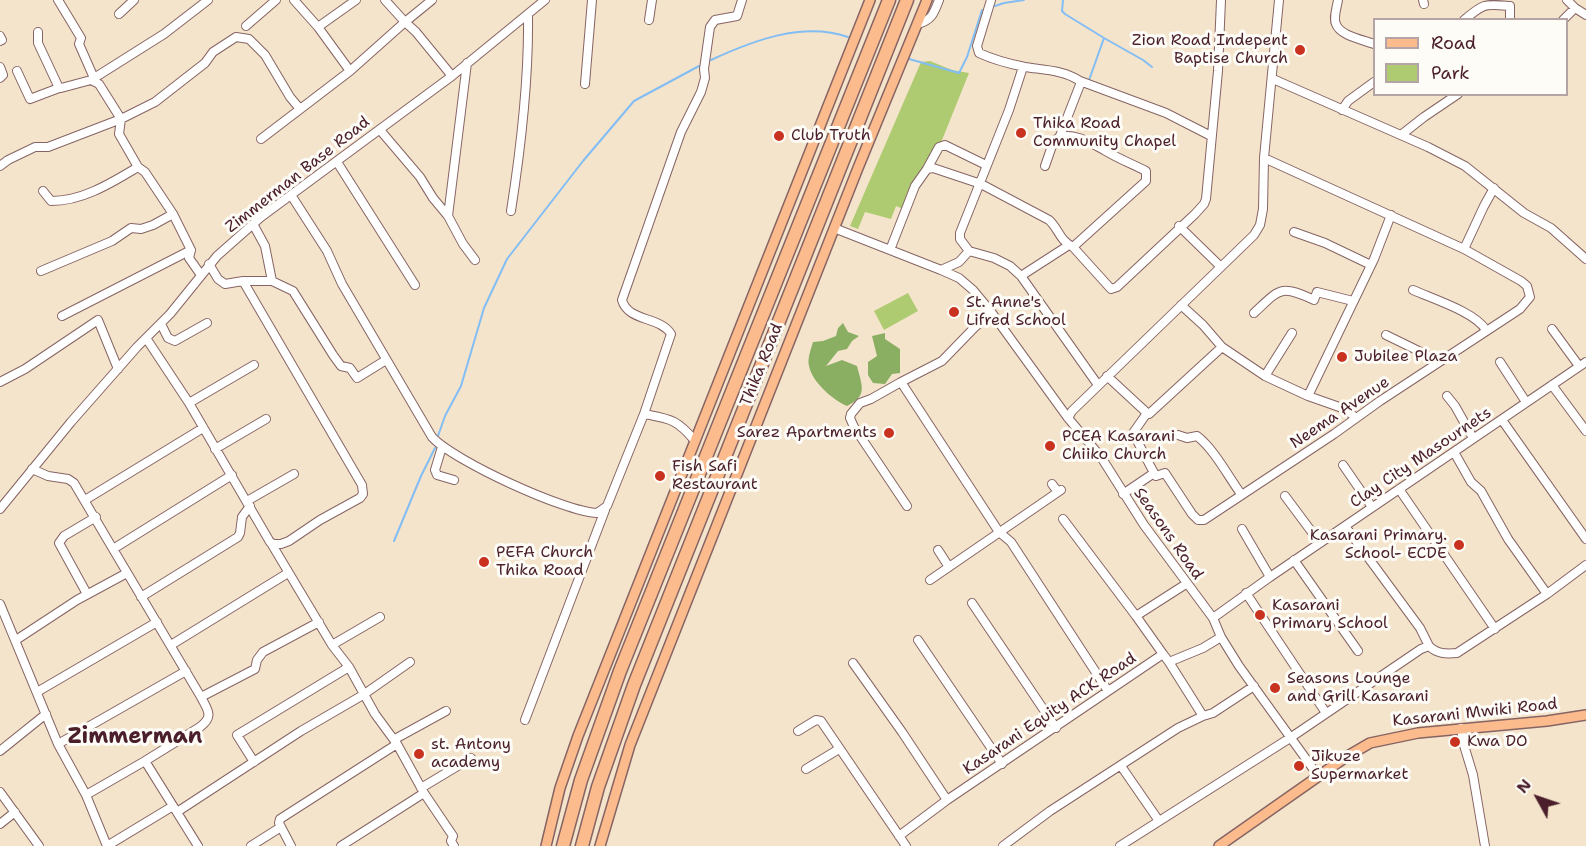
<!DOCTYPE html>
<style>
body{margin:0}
#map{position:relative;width:1586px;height:846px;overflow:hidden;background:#f5e4cc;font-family:"Shantell Sans",sans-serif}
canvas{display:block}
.legend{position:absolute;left:1373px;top:18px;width:195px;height:78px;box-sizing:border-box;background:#fdfcf7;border:2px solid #b5a4a5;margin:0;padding:8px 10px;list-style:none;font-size:18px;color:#4a1f2b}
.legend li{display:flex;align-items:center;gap:12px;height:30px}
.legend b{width:30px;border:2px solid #b5a4a5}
.north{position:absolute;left:1508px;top:768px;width:60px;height:60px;-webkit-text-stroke:4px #fdfcf7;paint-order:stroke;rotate:310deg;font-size:16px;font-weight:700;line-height:24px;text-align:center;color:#4a1f2b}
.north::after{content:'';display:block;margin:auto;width:21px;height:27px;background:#4a1f2b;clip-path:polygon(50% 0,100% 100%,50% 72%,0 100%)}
</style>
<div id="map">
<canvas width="1586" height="846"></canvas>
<ul class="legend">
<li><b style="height:8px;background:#fbbb8d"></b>Road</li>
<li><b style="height:16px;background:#aecb71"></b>Park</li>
</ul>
<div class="north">N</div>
</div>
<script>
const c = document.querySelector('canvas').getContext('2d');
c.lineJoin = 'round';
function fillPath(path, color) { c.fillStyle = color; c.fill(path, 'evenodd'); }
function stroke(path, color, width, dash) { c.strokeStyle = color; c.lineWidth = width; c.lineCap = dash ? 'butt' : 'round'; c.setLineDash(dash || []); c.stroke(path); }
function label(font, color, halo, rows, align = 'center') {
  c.font = font + ' "Shantell Sans",sans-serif'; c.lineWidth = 6; c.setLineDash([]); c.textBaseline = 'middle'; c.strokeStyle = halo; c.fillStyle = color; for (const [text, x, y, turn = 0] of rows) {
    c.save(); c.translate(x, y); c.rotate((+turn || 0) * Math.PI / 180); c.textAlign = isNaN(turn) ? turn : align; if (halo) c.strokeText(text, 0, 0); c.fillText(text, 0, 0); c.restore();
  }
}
fillPath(new Path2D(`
 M930 61 952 70 969 73 934 160 917 175 903 209 896 206 891 219 865 212 858 229 850 226 921 62Z
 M908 293 918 311 884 330 874 311Z`), '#aecb71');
fillPath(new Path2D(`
 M843 323 848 332 859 336 852 341 847 349 838 351 826 366 842 360 857 366C862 386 868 396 847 406 833 400 812 382 809 366 807 359 811 349 813 342L823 341 836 336 838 328Z
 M885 333V339L900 349V373L892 374 885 384 873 383 868 375V362L877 356 872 336Z`), '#8aaf63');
stroke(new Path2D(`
 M1063 0 1062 11 1065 14 1104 38 1088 83
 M995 6 1004 3 1024 0
 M1104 38 1143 60 1152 67
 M909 59 959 73 967 57 982 10
 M711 60C752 41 803 21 848 37
 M438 436 445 416 461 386 484 308 507 259 583 161 634 101 699 66
 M394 541 421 476 435 448`), '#82bdf4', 2);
const minor = new Path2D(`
 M58 0 81 38 79 44 94 78
 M294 0 318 27 350 71
 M385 0 405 22 432 0
 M991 0 977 46 979 53C992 59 1010 64 1025 67 1044 70 1064 70 1080 81L1166 113 1211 136
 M1338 0C1337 7 1333 18 1336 24 1340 36 1364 40 1374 44
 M1423 0 1424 4
 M1567 0 1575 8
 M119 14 134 0
 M649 20 652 0
 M1464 20C1484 3 1484 4 1510 6V20
 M1563 20 1575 8 1586 15
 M918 24C932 20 934 13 939 0
 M246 26 276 0
 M318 27 356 0
 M38 32V43L59 88H61L91 80 99 84 121 119 119 134 138 167 145 172 173 214 191 250 189 258 201 275
 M0 36 2 40 0 41
 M0 67 3 75 0 78
 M1023 67 1009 110 960 233V239L969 251 994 258 1010 266 1021 276 1098 385
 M17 71 30 99 59 88
 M1273 79 1428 147 1465 166 1524 213 1551 228 1586 259
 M91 80 164 34 208 0
 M585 84 592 0
 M1342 110 1348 101 1374 82
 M380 130 420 177 433 198 448 216 463 244 475 260
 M1401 135 1424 117 1458 94
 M1060 136 1081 82
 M261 139 350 71 405 22 416 32 452 76
 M337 162 415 285
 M0 166 8 160 35 147H48L121 119 155 102 205 63 213 52 236 37 249 39 265 55 290 97 300 109
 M1045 166 1053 143 1060 136C1077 134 1089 142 1104 150 1117 158 1132 164 1146 171V181L1073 247 1111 289 1117 287 1195 214 1204 204 1206 199 1218 71 1221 0
 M927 169 939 147 945 145 986 165
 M43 191 51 201C83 201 111 183 138 167
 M291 195 327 251 342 284 432 437C454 461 565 512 597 513L607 506 644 414C670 419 677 419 695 441
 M511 211C521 147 529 80 528 15
 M448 216 467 63
 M253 224 265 246 272 281
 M1179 226 1220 266
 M834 228 941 270 959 278 973 290 992 313 1068 418 1101 457 1144 525 1213 618 1221 637 1239 666 1319 777
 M1294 232 1325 243 1371 265
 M1464 249 1484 206 1494 188
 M890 250 915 186 927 169 933 168 981 184 1049 220C1059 229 1059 240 1073 247
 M941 270 959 262 969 251
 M41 271 112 241 131 228 141 229 153 225 173 214
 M1021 276 1069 245
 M243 281H272L293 291 333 355 341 366 350 368 357 378 386 360
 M1413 290C1433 299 1475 312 1486 330
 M1181 305 1203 325 1222 347 1265 376 1308 396 1345 409 1356 418
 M1254 313C1280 289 1280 284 1314 300L1317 292 1353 301
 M62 316 191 250
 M161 324 168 338 175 341 207 323
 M1552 329 1579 366
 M1386 335 1427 355 1436 364
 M146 338 189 403 270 542 274 544H281L289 541 320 520 360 498 363 494 362 485 243 281 225 284 218 279 209 264
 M1500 362 1526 402
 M1107 376 1147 413
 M1265 376 1292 333
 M0 382 25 369 98 320 118 369
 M901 382 999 532 1011 542 1108 691
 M1552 385 1586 431
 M1308 396 1374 259 1391 215
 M1447 396 1455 406 1473 438
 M189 403 254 365
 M644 414 671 334C660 316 628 322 622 300L681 132 701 92 705 78 704 69 710 27 715 20 737 16 742 0
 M1068 418 1072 411 1254 235 1260 225 1263 209 1264 158 1279 0
 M1502 420 1586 539
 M1178 435 1187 438 1197 436C1214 449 1228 476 1241 494
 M442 447 435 470 437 475 454 480
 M215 449 266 419
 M1454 452 1471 482 1481 491 1508 539 1547 594
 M1343 465 1372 507
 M32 469 48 476 68 479 74 483 113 549 232 475
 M1154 473 1133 433 1147 413 1149 414 1222 347
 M1052 484 1058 492
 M1399 489 1495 629
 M1123 494 1154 473 1156 476 1165 473 1192 514 1198 520H1204L1334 434 1380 401 1520 309 1530 297 1527 286 1521 281 1464 249 1264 158
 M1285 496 1320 543
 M85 500 203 428
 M247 501 294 474
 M907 506 854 427 850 418 851 414 860 403 871 399 901 382 942 361 975 327 992 313
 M0 509 71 422 137 347 170 314 217 256 261 217 452 76 545 0
 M1063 519 1136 616 1186 584
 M1345 526 1420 628 1429 646
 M1242 529 1270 577
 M271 543 332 645 349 667 375 714 397 744 424 793 453 836 451 841 454 846
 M938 550 949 567
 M1294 560 1358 651
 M930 580 1061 490
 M1246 593 1326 713
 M87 594 59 543 64 536 96 517
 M141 597 238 537 240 533 242 517 250 506
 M972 603 1056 728
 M0 604 58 744 86 795 107 846
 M1136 616 1163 654
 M1213 618 1270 577 1586 362
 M16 640 77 600 127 573
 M918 640 1002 764
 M171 645 288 573
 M332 645 380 617
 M853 663 902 732 947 800
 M37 692 157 622
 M201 697 255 669 257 660 263 652 319 622
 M1203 716 1213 713 1254 686
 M525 720 605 510
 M1461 728 1463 742 1473 775 1485 846
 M798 731 816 720 821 721 906 846
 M395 739 446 711
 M58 744 186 671
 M0 751 46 714
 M145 761 198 846
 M254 762 237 735 349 667
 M1121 766 1159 821
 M806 769 839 749
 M421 788 471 758
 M0 792 39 846
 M86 795 145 761 200 727C214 716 208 711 201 697L113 549
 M177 812 301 731 363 695 410 662
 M0 824 15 812
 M899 836 947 800 1163 654 1169 662 1203 648 1221 637
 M107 846 173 806
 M251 846 281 827
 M291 846 279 823 280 819 397 744
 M341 846 424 793
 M1003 846 1050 811 1178 728 1203 716 1169 662
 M1120 846 1290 738 1421 649 1429 646C1437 654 1446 654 1457 653L1547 594 1586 565`);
const major = new Path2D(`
 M546 846 560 788 578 736 870 0
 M600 846 630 745 858 168 927 0
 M1219 846 1346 757 1370 743 1418 733 1547 721 1586 715`);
const highway = new Path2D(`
 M563 846 581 780 620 671 889 0
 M582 846 598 787 634 685 907 0`);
stroke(minor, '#866463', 10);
stroke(major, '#866463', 12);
stroke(highway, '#866463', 15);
stroke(minor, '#fff', 8);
stroke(major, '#fbbb8d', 9);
stroke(highway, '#fbbb8d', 12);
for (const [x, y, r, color] of [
 [1300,50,6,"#c8321e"],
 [1021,133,6,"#c8321e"],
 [779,136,6,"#c8321e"],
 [954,312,6,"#c8321e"],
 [1342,357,6,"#c8321e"],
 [889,433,6,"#c8321e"],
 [1050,446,6,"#c8321e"],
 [660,476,6,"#c8321e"],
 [1459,545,6,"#c8321e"],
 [484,562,6,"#c8321e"],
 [1260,615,6,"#c8321e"],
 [1275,688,6,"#c8321e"],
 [1455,742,6,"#c8321e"],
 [419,754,6,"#c8321e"],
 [1299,766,6,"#c8321e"]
]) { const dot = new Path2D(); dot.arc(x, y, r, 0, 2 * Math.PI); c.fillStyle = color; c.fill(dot); stroke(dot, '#fdfcf7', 2); }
label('16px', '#4a1f2b', '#fdfcf7', [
 ["Zion Road Indepent",1288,41,"right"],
 ["Baptise Church",1288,59,"right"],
 ["Thika Road",1033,124],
 ["Community Chapel",1033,142],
 ["Club Truth",791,136],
 ["St. Anne's",966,303],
 ["Lifred School",966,321],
 ["Jubilee Plaza",1354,357],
 ["Sarez Apartments",877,433,"right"],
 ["PCEA Kasarani",1062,437],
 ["Chiiko Church",1062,455],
 ["Fish Safi",672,467],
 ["Restaurant",672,485],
 ["Kasarani Primary.",1447,536,"right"],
 ["School- ECDE",1447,554,"right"],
 ["PEFA Church",496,553],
 ["Thika Road",496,571],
 ["Kasarani",1272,606],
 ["Primary School",1272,624],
 ["Seasons Lounge",1287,679],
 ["and Grill Kasarani",1287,697],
 ["Kwa DO",1467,742],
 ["st. Antony",431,745],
 ["academy",431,763],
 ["Jikuze",1311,757],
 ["Supermarket",1311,775]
], 'left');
label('16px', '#4a1f2b', '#fdfcf7', [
 ["Zimmerman Base Road",298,175,-38],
 ["Thika Road",762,365,-68],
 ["Neema Avenue",1340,413,-34],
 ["Clay City Masournets",1421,458,-34],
 ["Seasons Road",1168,534,55],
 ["Kasarani Mwiki Road",1475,713,-6],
 ["Kasarani Equity ACK Road",1050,714,-34]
]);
label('bold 22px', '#4a1f2b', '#fdfcf7', [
 ["Zimmerman",135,737]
]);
</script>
